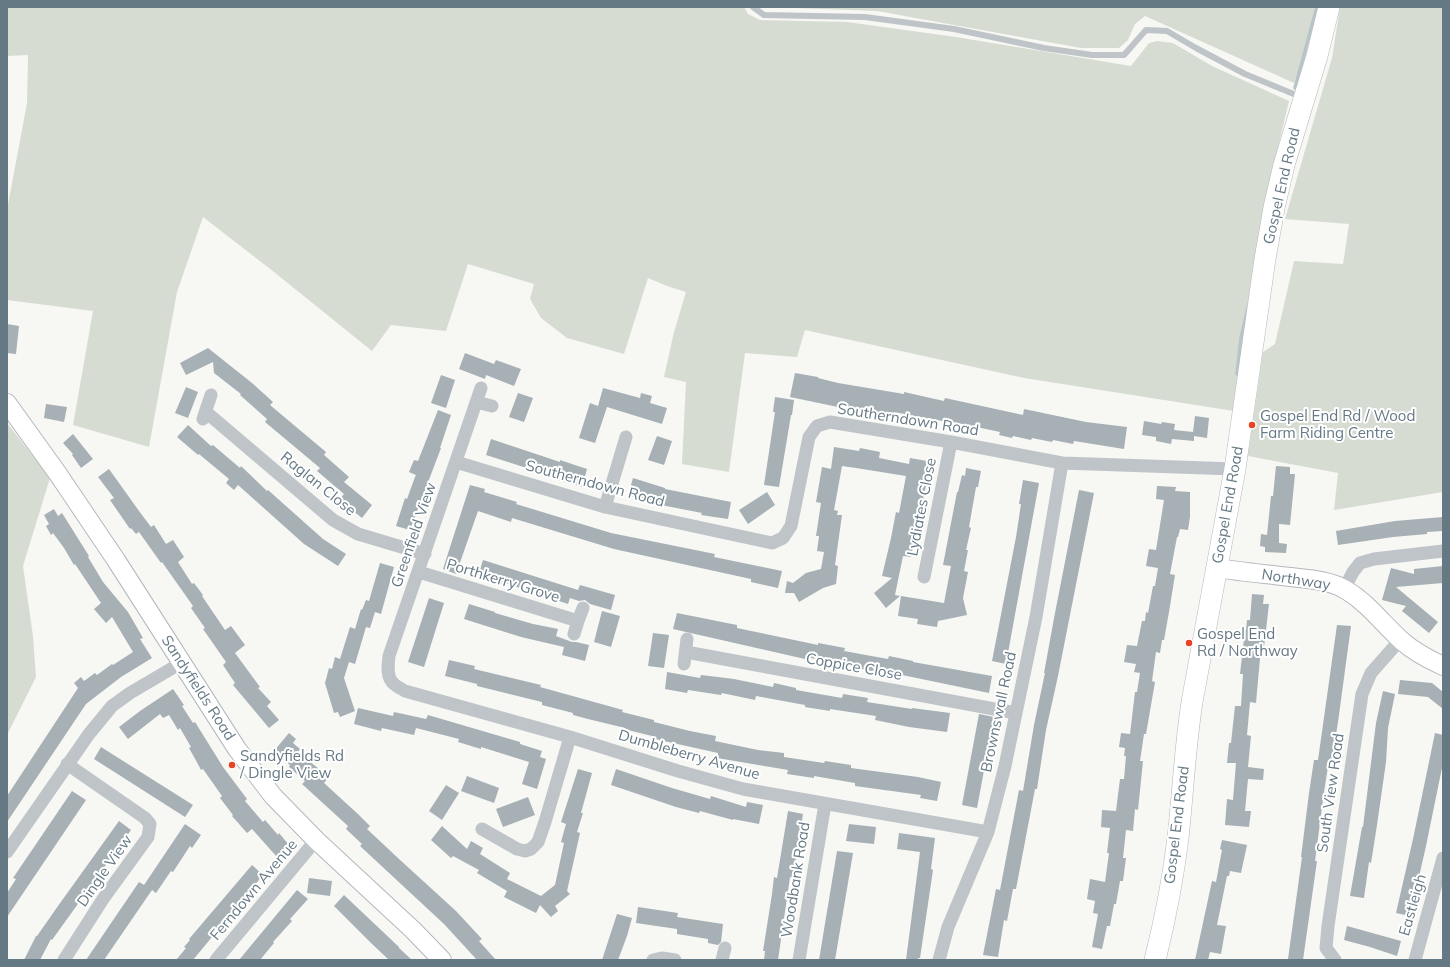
<!DOCTYPE html>
<style>
body{margin:0}
#map{position:relative;width:1450px;height:967px;overflow:hidden;background:#f7f7f4;font-family:Mulish,sans-serif}
canvas{display:block}
.frame{position:absolute;inset:0;border:8px solid #657985;pointer-events:none}
</style>
<div id="map">
<canvas width="1450" height="967"></canvas>
<div class="frame"></div>
</div>
<script>
const c = document.querySelector('canvas').getContext('2d');
c.lineJoin = 'round';
function fillPath(path, color) { c.fillStyle = color; c.fill(path, 'evenodd'); }
function stroke(path, color, width, dash) { c.strokeStyle = color; c.lineWidth = width; c.lineCap = dash ? 'butt' : 'round'; c.setLineDash(dash || []); c.stroke(path); }
function label(font, color, halo, rows, align = 'center') {
  c.font = font + ' Mulish,sans-serif'; c.lineWidth = 4; c.setLineDash([]); c.textBaseline = 'middle'; c.strokeStyle = halo; c.fillStyle = color; for (const [text, x, y, turn = 0] of rows) {
    c.save(); c.translate(x, y); c.rotate((+turn || 0) * Math.PI / 180); c.textAlign = isNaN(turn) ? turn : align; if (halo) c.strokeText(text, 0, 0); c.fillText(text, 0, 0); c.restore();
  }
}
fillPath(new Path2D(`
 M7 7H744L748 14 760 20 847 22 956 37 1131 66 1149 43 1157 41 1173 43 1212 66 1289 101 1271 177 1234 411 1024 378 805 330 797 357 745 353 729 472 682 464 686 382 664 377 674 332 686 292 667 286 648 278 624 354 567 338 541 318 530 299 534 284 468 264 446 331 391 325 372 351 274 272 203 217 177 292 149 447 73 425 93 311 7 300V210L27 103 28 55 7 56Z
 M768 7H1315L1306 55 1294 83 1145 16 1135 24 1128 40 1119 48H1081L877 11Z
 M1340 7H1443V492L1334 510 1338 473 1248 456 1263 352 1275 344 1294 261 1343 264 1349 224 1285 219 1332 58Z
 M7 423 50 478 23 566 33 636 36 677 7 735Z`), '#d7dcd3');
stroke(new Path2D(`
 M1295 88 1317 7
 M1237 374 1241 338 1248 308`), '#b7c5c8', 3.5);
fillPath(new Path2D(`
 M7 324 19 326 16 354 7 353Z
 M208 348 252 383 273 402 270 405 326 452 324 455 349 477 344 482 372 505 362 518 339 500 344 494 317 471 320 468 265 422 267 419 240 395 241 394 214 373 213 362 186 375 180 363Z
 M465 353 494 364 496 360 521 369 514 386 486 375 485 379 459 369Z
 M795 373 818 377V378L838 383 904 394V392L944 401 945 398 1023 415 1024 409 1086 422 1127 427 1124 449 1074 441 1073 444 1053 440 1052 442 1032 438 1031 440 1013 436 1012 438 999 435 1000 432 953 422V423L894 412 893 416 833 406 790 397Z
 M441 375 455 380 446 408 431 403Z
 M186 387 198 392 188 418 175 413Z
 M603 388 640 398 641 393 652 396 650 403 667 408 662 424 607 407 595 443 579 438 590 403 598 406Z
 M518 393 533 398 524 422 509 417Z
 M775 397 794 400 792 415H791L779 487 764 485 775 412H773Z
 M46 404 67 407 64 422 44 418Z
 M438 410 451 415 440 448H441L410 530 396 526 405 498 407 499 415 477 416 475 409 472 414 460 418 461Z
 M1195 416 1209 418 1207 438 1194 436V441L1172 439 1171 444 1156 441V437L1142 435 1144 421 1161 424 1162 422 1175 424 1174 430 1193 432Z
 M188 425 211 446 213 445 240 468 241 466 267 491 268 490 323 539 346 554 338 566 304 544 238 485 234 490 226 483 229 479 199 454 198 455 177 437Z
 M73 434 93 459 81 468 72 455 73 454 63 443Z
 M657 436 672 441 664 465 648 460Z
 M491 439 560 462V460L587 469 582 487 555 479V477L486 455Z
 M834 447 859 451 860 448 880 452 879 458 909 464 910 458 927 461 926 467 930 468 920 512H919L911 557 903 556 895 595 900 596 886 608 874 593 892 578 882 576 891 538 896 512 899 513 906 476 856 468 842 466 834 510 838 511 837 515H842L835 565 838 566 836 584 823 588 799 602 794 593H785L787 581 793 583 806 573 821 569 824 552 817 551 819 536H816L821 503 816 502 822 467 831 469Z
 M1276 466 1290 467V474H1295L1290 525 1279 524V543L1287 544 1286 553 1265 552V547L1260 546 1261 534 1267 535 1271 496H1273Z
 M966 468 981 471 978 487H976L969 527 971 528 966 550H968L964 571 968 572 963 598 967 615 938 621 937 627 917 624 918 619 898 616 901 596 944 603 951 566 943 565 957 492H958L962 475 965 476Z
 M109 469 139 511 151 527 154 525 166 544 173 540 184 557 178 562 192 584 194 583 203 595 202 596 225 630 231 626 245 645 235 653 260 687 258 688 271 702 267 706 279 720 269 728 233 685 235 683 223 665 226 662 203 629 205 628 191 608 193 606 162 562 161 563 139 532 136 534 131 528 130 529 110 500 114 498 98 477Z
 M633 478 665 488V489L731 502 728 519 701 515 702 513 656 504 628 495Z
 M1023 480 1039 483 1006 664 992 661 1016 537 1021 504H1019Z
 M470 485 485 489 484 492 517 502 516 504 611 533 715 554 714 557 782 571 778 588 751 582V579L614 549 512 518 511 522 478 511 456 574 443 569Z
 M1157 486 1176 487 1175 491 1190 492V517L1188 530 1180 529 1178 537H1177L1170 574 1175 575 1169 612 1164 640H1162L1160 653 1156 652 1152 681 1155 682 1146 734H1144L1140 761H1143L1138 810 1135 809 1133 831 1126 830 1123 858H1126L1123 881H1120L1116 904H1114L1110 926H1107L1102 949 1092 947 1098 914 1093 913 1095 901 1087 899 1090 879 1105 882 1109 853H1107L1110 828 1101 827 1102 810 1116 811 1120 779H1124L1126 756H1124L1125 748 1119 747 1121 733 1130 734 1135 692H1137L1140 673 1134 672 1136 664 1124 662 1127 645 1137 646 1142 621H1145L1146 612 1148 613 1153 586H1155L1158 568 1146 566 1149 549 1156 550 1164 500 1156 499Z
 M1079 490 1094 493 1058 676 1046 730 1037 789H1035L1016 889H1013L1007 921 1004 920 998 957 983 955 996 889 1000 890 1019 790 1023 791 1034 725 1045 673H1044L1055 613Z
 M767 492 775 505 748 524 739 510Z
 M54 509 58 516 62 513 89 556 88 557 103 582 128 612 143 638 140 639 152 658 121 677 86 704 7 822V796L78 688 74 683 81 677 84 681 95 673 97 675 112 664 113 665 133 652 112 617 106 623 94 609 101 603 75 564 74 565 64 548 53 533 51 535 46 526 49 524 44 515Z
 M1443 517V531L1427 532V534L1393 537 1338 545 1336 531 1395 521Z
 M483 560 578 590 580 585 615 595 611 610 590 604 585 600 579 601 570 598 568 604 505 583 504 585 478 576Z
 M380 563 394 567 381 614 375 612 370 628 366 627 355 664 349 662 344 678 355 711 340 717 338 712 334 713 325 683 329 668 332 669 335 657 340 659 350 627 355 629 361 609 362 610 366 600 369 601Z
 M1443 566V583L1396 587 1438 622 1429 633 1402 611 1406 606 1382 600 1391 568 1414 574V569Z
 M1252 594 1264 595 1263 604H1269L1264 647H1261L1256 703 1250 702 1247 735 1251 736 1248 767 1264 769 1263 780 1248 779 1245 811H1251L1249 827 1225 825 1227 799 1233 800 1236 763H1227L1229 743H1231L1235 706H1241L1243 674H1240L1244 639H1242L1243 629 1246 630 1247 620H1250Z
 M429 598 444 603 424 667 408 662Z
 M469 604 495 612V613L533 624 558 629 556 636 572 642H576L589 645 585 661 562 655 564 647 521 637 464 619Z
 M602 611 620 616 611 647 594 642Z
 M677 613 737 625V628L818 645V643L845 648 844 651 888 659 889 656 913 661V662L992 676 989 693 878 670V672L850 667 851 666 806 657 805 659 673 629Z
 M1337 625 1351 626 1338 722 1332 760H1329L1324 792 1315 861H1317L1303 960 1288 959 1302 857H1301L1309 793 1314 760H1318Z
 M653 633 669 635 664 668 648 666Z
 M449 660 475 666 474 669 541 685 540 687 623 710 622 712 654 720V722L690 731 716 736 715 741 758 750 784 753V757L824 763 825 761 851 765V768L918 777 941 782 937 801 920 798 921 795 855 786V783L814 776V778L787 774 788 770 717 758 718 753 655 739 656 737 624 729 625 728 588 719 573 715V713L542 705V702L477 686V684L445 676Z
 M667 672 700 678 701 675 734 679 773 687 774 683 796 688V690L842 698 843 694 868 698 867 702 912 709V708L950 713 947 732 909 727 875 720 876 716 830 709V711L805 707V705L756 696 755 700 722 693 721 695 688 690 687 693 665 689Z
 M1400 680 1432 683 1443 692V709L1428 697 1398 694Z
 M173 689 184 705 182 706 193 723 195 722 223 767 247 799 245 801 263 822 265 820 278 835 279 833 289 845 277 857 252 829 247 833 232 816 233 815 220 798 222 796 203 769 201 770 199 766 189 748 191 747 180 728 178 730 169 715 163 718 160 714 128 739 119 727 140 711Z
 M1383 691 1395 694 1388 728 1386 762 1377 825 1371 863 1369 862 1364 898 1350 896 1362 827H1363L1376 723Z
 M358 708 393 716 394 712 426 719 428 715 520 742V744L542 751 540 757 546 759 537 789 522 784 529 762 481 747V749L458 742 459 739 416 728 414 735 382 728 381 731 354 724Z
 M979 714 994 717 977 808 962 805Z
 M289 733 296 739 293 743 300 749 298 752 329 777 324 783 359 815 370 826 367 829 399 859 456 911 482 939 479 941 496 960H477L444 924 360 846 362 844 346 829 348 826 302 784 305 781 289 767 290 765 274 751Z
 M1435 733 1443 735V763L1426 846 1410 916 1396 913 1413 839Z
 M101 747 193 805 185 817 94 759Z
 M578 769 592 773 581 813H583L577 832 580 833 567 891 570 894 555 906 558 911 551 917 540 905 536 913 504 897 507 891 477 873 479 870 453 856 451 858 431 840 442 826 467 849 471 841 483 848 480 854 510 873 507 879 541 896 555 885 564 843 561 842 566 824 561 822Z
 M616 769 672 788 710 799 711 796 746 807 747 802 763 805 759 824 733 819V820L700 811 699 813 676 807 611 785Z
 M467 776 499 788 494 803 461 791Z
 M446 785 459 793 442 820 429 811Z
 M72 791 86 800 7 917V893L16 879 13 878Z
 M528 797 535 815 503 827 496 809Z
 M788 811 803 814 793 878 790 877 778 960H764L765 951H763L772 894 774 877 777 878Z
 M119 821 131 830 52 940 51 939 40 960H24L36 936H37L58 906Z
 M185 824 201 835 192 848 190 846 173 872 171 871 156 893 152 890 104 960H86L139 882 144 885Z
 M849 824 876 827 874 844 846 841Z
 M899 833 935 838 931 869 933 870 920 958H918V960H906L920 852 897 849Z
 M1222 840 1247 845 1241 873 1230 871 1229 876H1227L1217 925 1226 926 1221 954 1210 952 1208 960H1195L1212 881 1216 882 1222 850 1220 849Z
 M837 851 853 853 835 960H819Z
 M252 865 263 875 193 960H176L186 948 184 947 190 940 189 939Z
 M309 878 332 881 330 896 307 893Z
 M297 890 308 899 290 919 292 921 273 942 274 943 260 960H239Z
 M344 895 399 947V948L412 960H389L371 943 334 906Z
 M638 907 678 913 677 917 723 924 721 942 718 945 708 943V939L677 934V929L636 923Z
 M617 914 632 918 627 936 618 960H602Z
 M1347 926 1401 941 1397 956 1370 947 1344 940Z`), '#a6b0b5');
const secondary = new Path2D(`
 M7 403 58 474 116 560 237 749 273 796 316 840 413 930 442 960
 M1217 568C1242 572 1266 574 1290 577 1308 579 1330 580 1346 590 1368 603 1383 624 1402 641 1414 652 1428 659 1443 666`);
const primary = new Path2D(`
 M1155 960C1165 920 1173 879 1178 838 1183 792 1185 747 1192 702L1235 469 1265 259 1274 208 1284 165 1317 56 1329 7`);
stroke(secondary, '#b2b8bc', 20);
stroke(primary, '#b3b8bc', 22);
stroke(new Path2D(`
 M753 7 764 15 865 17 954 29 1044 48 1092 55H1124L1146 30 1167 31 1196 48 1245 74 1301 97`), '#bfc4c8', 6);
stroke(new Path2D(`
 M481 388 389 656C388 665 386 678 394 684 397 687 402 689 405 691L570 737 678 771 743 789 988 832
 M476 402 492 406
 M206 412 333 520 358 534 425 554
 M203 419 211 395
 M456 462 605 507 772 543 783 538 791 526 809 437 817 426 830 422 951 442 1062 463 1235 469
 M605 507 626 437
 M419 572 578 621
 M924 577 951 442
 M1344 589 1353 572 1360 563 1374 559 1443 551
 M574 634 578 621 583 608
 M686 652 1016 713
 M684 664 687 639
 M482 829 517 849 525 851 531 849 538 842 545 822 570 737
 M7 852 89 734 112 706 130 693 181 663
 M64 960 103 899 148 837 150 824 145 818 67 764
 M216 960 316 840
 M653 960 662 958 675 960
 M722 960 725 948
 M799 960 825 804
 M939 960 948 927 988 832 1005 766 1036 617 1062 463
 M1335 960 1326 948 1328 926 1362 694 1371 673 1400 640
 M1415 960 1443 858`), '#bfc4c8', 13);
stroke(secondary, '#fff', 18);
stroke(primary, '#fff', 21);
for (const [x, y, r, color] of [
 [1252,425,4,"#e64425"],
 [1189,643,4,"#e64425"],
 [232,765,4,"#e64425"]
]) { const dot = new Path2D(); dot.arc(x, y, r, 0, 2 * Math.PI); c.fillStyle = color; c.fill(dot); stroke(dot, '#fff', 1.5); }
label('15px', '#657985', '#fff', [
 ["Gospel End Road",1282,186,-77],
 ["Southerndown Road",908,420,9],
 ["Raglan Close",318,484,39],
 ["Southerndown Road",595,484,15],
 ["Gospel End Road",1228,505,-80],
 ["Lydiates Close",922,507,-79],
 ["Greenfield View",414,535,-71],
 ["Northway",1296,580,9],
 ["Porthkerry Grove",503,581,17],
 ["Coppice Close",854,667,10],
 ["Sandyfields Road",198,688,57],
 ["Brownswall Road",999,712,-78],
 ["Dumbleberry Avenue",689,755,16],
 ["South View Road",1331,793,-82],
 ["Gospel End Road",1177,825,-83],
 ["Dingle View",105,871,-55],
 ["Woodbank Road",796,880,-81],
 ["Ferndown Avenue",254,890,-50],
 ["Eastleigh",1413,905,-74]
]);
label('15px', '#657985', '#fff', [
 ["Gospel End Rd / Wood",1260,416],
 ["Farm Riding Centre",1260,433],
 ["Gospel End",1197,634],
 ["Rd / Northway",1197,651],
 ["Sandyfields Rd",240,756],
 ["/ Dingle View",240,773]
], 'left');
</script>
